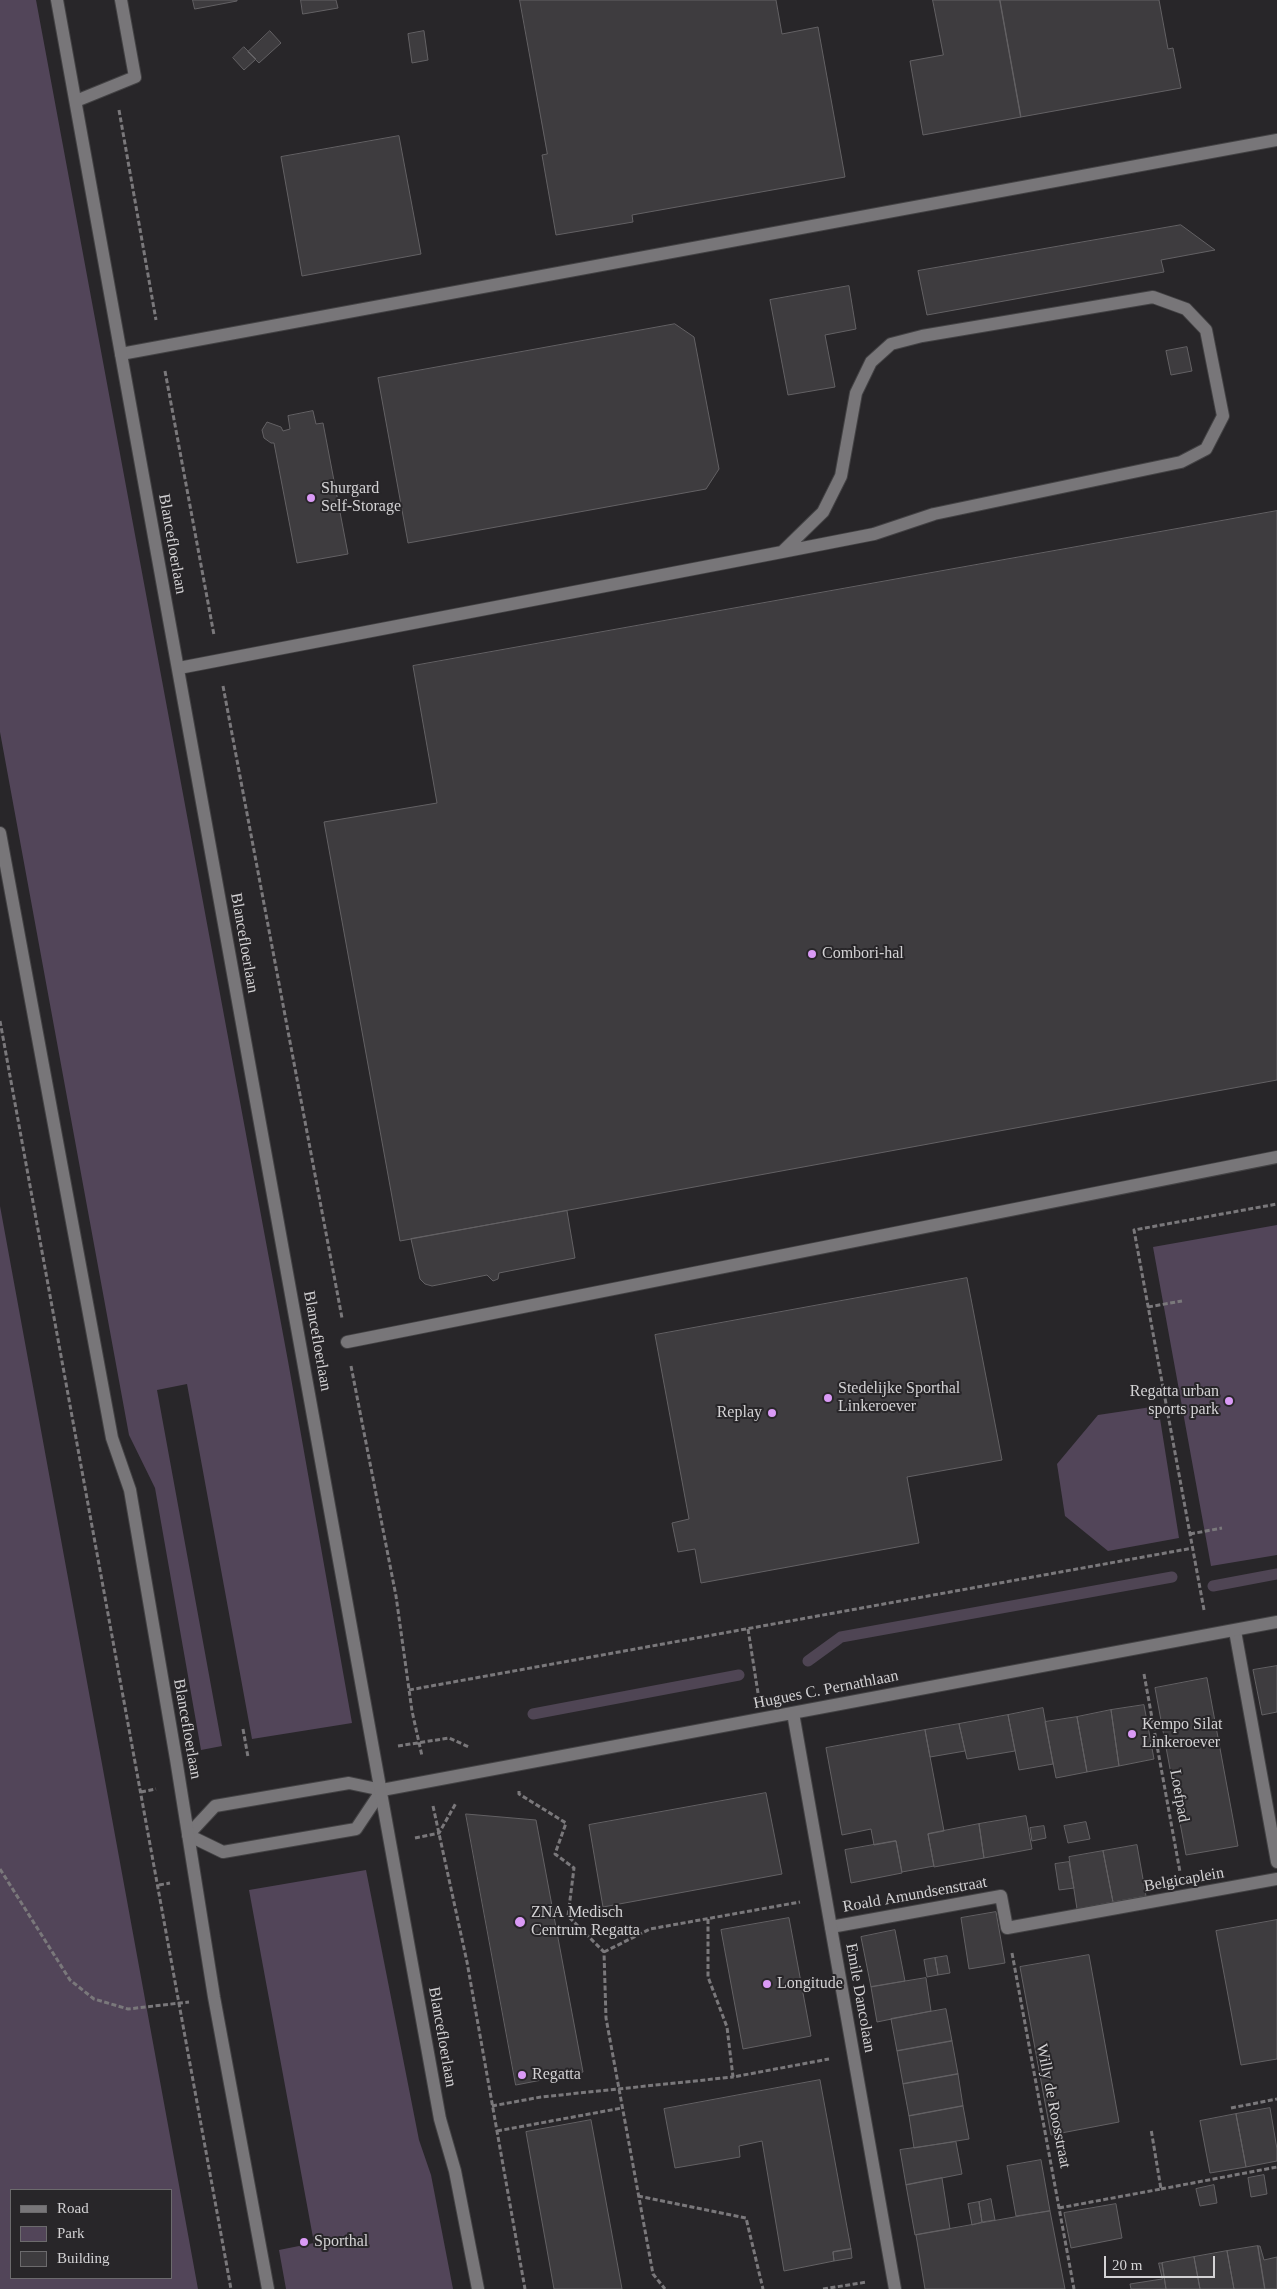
<!DOCTYPE html>
<style>
body{margin:0}
#map{position:relative;width:1277px;height:2289px;overflow:hidden;background:#282629;font-family:Georgia,serif}
canvas{display:block}
.legend{position:absolute;left:10px;top:2189px;width:162px;height:90px;box-sizing:border-box;background:#282629;border:1px solid #6c6b6d;margin:0;padding:6px 9px;list-style:none;font-size:15px;color:#d3d2d4}
.legend li{display:flex;align-items:center;gap:10px;height:25px}
.legend b{width:25px;border:1px solid #6c6b6d}
.scale{position:absolute;left:1104px;top:2256px;width:111px;height:22px;box-sizing:border-box;border:2px solid #d3d2d4;border-top:0;padding-left:6px;font-size:15px;line-height:18px;white-space:nowrap;color:#d3d2d4;-webkit-text-stroke:4px #282629;paint-order:stroke}
</style>
<div id="map">
<canvas width="1277" height="2289"></canvas>
<ul class="legend">
<li><b style="height:6px;background:#787679"></b>Road</li>
<li><b style="height:14px;background:#524559"></b>Park</li>
<li><b style="height:14px;background:#3e3c3f"></b>Building</li>
</ul>
<div class="scale">20 m</div>
</div>
<script>
const c = document.querySelector('canvas').getContext('2d');
c.lineJoin = 'round';
function fillPath(path, color) { c.fillStyle = color; c.fill(path, 'evenodd'); }
function stroke(path, color, width, dash) { c.strokeStyle = color; c.lineWidth = width; c.lineCap = dash ? 'butt' : 'round'; c.setLineDash(dash || []); c.stroke(path); }
function label(font, color, halo, rows, align = 'center') {
  c.font = font + ' Georgia,serif'; c.lineWidth = 4; c.setLineDash([]); c.textBaseline = 'middle'; c.strokeStyle = halo; c.fillStyle = color; for (const [text, x, y, turn = 0] of rows) {
    c.save(); c.translate(x, y); c.rotate((+turn || 0) * Math.PI / 180); c.textAlign = isNaN(turn) ? turn : align; if (halo) c.strokeText(text, 0, 0); c.fillText(text, 0, 0); c.restore();
  }
}
fillPath(new Path2D(`
 M0 0H36L288 1361 352 1723 252 1739 187 1384 157 1390 222 1746 201 1750 155 1488 129 1435 0 732Z
 M0 1206 198 2289H0ZM11 2190H171V2278H11Z
 M1277 1225V1555L1211 1566 1153 1247Z
 M1158 1406 1179 1538 1108 1551 1065 1516 1057 1464 1098 1415Z
 M366 1870 419 2140 431 2175 453 2289H286L279 2250 314 2243 249 1890Z`), '#524559');
stroke(new Path2D(`
 M1213 1586 1277 1574
 M808 1661 841 1637 1172 1577
 M533 1714 739 1675`), '#4f4554', 11);
const building = new Path2D(`
 M193 0H237V1L195 9Z
 M301 0H336L338 8 303 14Z
 M520 0H776L782 34 818 27 845 177 632 215 633 222 556 235 542 155 547 154Z
 M933 0H1000L1021 117 923 135 910 61 943 55Z
 M1000 0H1159L1168 49 1173 48 1181 88 1021 117Z
 M270 31 281 43 259 63 248 52Z
 M424 31 428 60 412 63 408 34Z
 M244 47 256 59 244 70 233 58Z
 M399 136 421 254 302 276 281 157Z
 M1181 225 1215 250 1161 260 1164 272 927 315 918 271Z
 M849 286 856 329 825 335 835 387 788 395 770 300Z
 M675 324 694 337 719 469 706 489 408 543 378 378Z
 M1187 347 1192 371 1171 375 1166 351Z
 M313 411 316 424 323 423 348 554 297 563 274 443H271L264 438 262 430 267 422 281 427 283 431 290 429 288 416Z
 M1277 511V1080L400 1241 324 822 437 803 413 666Z
 M567 1211 575 1258 499 1273 498 1279 493 1281 487 1275 432 1286 425 1284 420 1279 411 1239Z
 M967 1278 1002 1460 907 1477 919 1543 701 1583 695 1549 678 1552 672 1523 689 1519 655 1335Z
 M1277 1666V1712L1262 1715 1253 1670Z
 M1207 1678 1238 1846 1186 1855 1155 1688Z
 M1144 1705 1154 1759 1119 1766 1111 1710Z
 M1043 1708 1053 1764 1019 1770 1008 1715Z
 M1111 1710 1119 1766 1087 1772 1077 1717Z
 M1008 1715 1015 1751 967 1759 959 1724Z
 M1077 1717 1087 1772 1056 1778 1045 1722Z
 M959 1724 965 1751 930 1757 925 1730Z
 M925 1730 944 1831 928 1834 934 1866 902 1872 896 1841 874 1845 871 1829 842 1835 826 1748Z
 M766 1793 782 1874 603 1907 589 1825Z
 M466 1814 536 1820 583 2072 516 2085Z
 M1026 1816 1032 1849 984 1858 979 1824Z
 M1086 1822 1090 1839 1068 1843 1064 1826Z
 M979 1824 984 1858 934 1867 928 1834Z
 M1044 1826 1046 1838 1032 1841 1030 1828Z
 M896 1841 902 1873 851 1883 845 1850Z
 M1137 1845 1146 1896 1113 1902 1103 1851Z
 M1103 1851 1113 1902 1077 1909 1069 1857Z
 M1069 1862 1074 1888 1059 1890 1055 1864Z
 M996 1912 1005 1963 969 1969 961 1918Z
 M789 1918 811 2036 743 2049 721 1930Z
 M1277 1920V2059L1241 2065 1216 1931Z
 M895 1930 905 1981 871 1987 861 1937Z
 M1089 1955 1119 2122 1051 2135 1020 1967Z
 M947 1956 950 1973 938 1975 935 1958Z
 M935 1958 938 1975 927 1977 924 1960Z
 M926 1978 931 2011 877 2022 871 1987Z
 M946 2009 952 2041 897 2051 891 2019Z
 M952 2041 958 2074 903 2084 897 2051Z
 M958 2074 963 2106 909 2116 903 2084Z
 M820 2080 851 2249 833 2252 834 2261 784 2271 762 2141 739 2146 740 2157 675 2168 664 2109Z
 M963 2106 969 2139 914 2148 909 2116Z
 M1270 2108 1277 2149V2161L1246 2167 1236 2114Z
 M1236 2114 1246 2167 1210 2173 1200 2121Z
 M591 2120 622 2289H554L526 2132Z
 M956 2142 962 2174 906 2185 900 2150Z
 M1041 2160 1050 2211 1016 2216 1007 2166Z
 M1264 2175 1267 2194 1251 2197 1248 2178Z
 M942 2178 950 2229 915 2235 906 2185Z
 M1214 2185 1217 2203 1200 2206 1196 2189Z
 M991 2199 995 2220 982 2222 979 2202Z
 M979 2202 982 2222 972 2225 968 2204Z
 M1116 2204 1122 2238 1071 2248 1064 2213Z
 M1050 2211 1065 2289H925L916 2235Z
 M1258 2246 1265 2289H1234L1227 2251Z
 M1258 2246H1260L1264 2260 1277 2257V2289H1265Z
 M851 2249 852 2258 834 2261 833 2252Z
 M1227 2251 1234 2289H1200L1194 2257Z
 M1194 2257 1200 2289H1166L1162 2263Z
 M1159 2263H1162L1166 2289H1131L1130 2284 1162 2279Z`);
fillPath(building, '#3e3c3f');
stroke(building, '#636164', 1);
const service = new Path2D(`
 M121 354 1277 140
 M179 668 782 552 874 534 934 514 1181 462 1206 449 1223 416 1206 330 1186 309 1153 297 922 336 891 344 871 362 856 393 841 476 823 512 782 552
 M347 1342 1277 1157`);
const pedestrian = new Path2D(`
 M1235 1631 1277 1862
 M831 1927 1001 1896 1007 1928 1277 1879`);
const minor = new Path2D(`
 M76 101 135 77 121 0
 M793 1713 895 2289
 M382 1790 356 1829 223 1852 188 1835 215 1806 349 1783 382 1790 1277 1622`);
const secondary = new Path2D(`
 M57 0 440 2119 455 2171 478 2289
 M0 833 112 1438 130 1490 176 1759 214 1997 268 2289`);
stroke(service, '#434244', 14);
stroke(pedestrian, '#434244', 14);
stroke(minor, '#434244', 14);
stroke(secondary, '#434244', 14);
stroke(new Path2D(`
 M119 110 156 320
 M165 371 214 635
 M223 686 342 1318
 M0 1021 231 2289
 M1148 1307 1182 1301
 M351 1366 396 1596 412 1711 422 1756
 M1190 1534 1222 1528
 M1204 1610 1134 1230 1277 1204
 M748 1629 758 1693
 M1144 1674 1180 1872
 M409 1690 1193 1548
 M243 1729 248 1757
 M398 1746 449 1738 469 1747
 M519 1791V1794L566 1823 555 1854 574 1868 568 1916 604 1952 606 2018 653 2274 665 2289
 M141 1792 156 1789
 M433 1806 467 1962 525 2289
 M415 1838 439 1833 456 1803
 M0 1869 70 1980 94 1999 128 2009 189 2002
 M159 1885 170 1883
 M708 1919V1977L727 2027 733 2077 829 2059
 M604 1952 650 1929 800 1902
 M1012 1953 1074 2289
 M492 2106 541 2097 733 2077
 M1231 2108 1277 2099
 M497 2131 622 2108
 M1161 2189 1277 2167
 M638 2196 746 2218 763 2289
 M1059 2208 1161 2189 1151 2129
 M823 2289 867 2282`), '#7a787b', 3, [5, 2.5]);
stroke(service, '#787679', 12);
stroke(pedestrian, '#787679', 12);
stroke(minor, '#787679', 12);
stroke(secondary, '#787679', 12);
for (const [x, y, r, color] of [
 [311,498,5,"#da9af6"],
 [812,954,5,"#da9af6"],
 [828,1398,5,"#da9af6"],
 [1229,1401,5,"#da9af6"],
 [772,1413,5,"#da9af6"],
 [1132,1734,5,"#da9af6"],
 [520,1922,6,"#da9af6"],
 [767,1984,5,"#da9af6"],
 [522,2075,5,"#da9af6"],
 [304,2242,5,"#da9af6"]
]) { const dot = new Path2D(); dot.arc(x, y, r, 0, 2 * Math.PI); c.fillStyle = color; c.fill(dot); stroke(dot, '#282629', 2); }
label('16px', '#d3d2d4', '#282629', [
 ["Shurgard",321,489],
 ["Self-Storage",321,507],
 ["Combori-hal",822,954],
 ["Stedelijke Sporthal",838,1389],
 ["Linkeroever",838,1407],
 ["Regatta urban",1219,1392,"right"],
 ["sports park",1219,1410,"right"],
 ["Replay",762,1413,"right"],
 ["Kempo Silat",1142,1725],
 ["Linkeroever",1142,1743],
 ["ZNA Medisch",531,1913],
 ["Centrum Regatta",531,1931],
 ["Longitude",777,1984],
 ["Regatta",532,2075],
 ["Sporthal",314,2242]
], 'left');
label('16px', '#d3d2d4', '#282629', [
 ["Blancefloerlaan",172,544,80],
 ["Blancefloerlaan",244,943,80],
 ["Blancefloerlaan",317,1341,80],
 ["Hugues C. Pernathlaan",826,1690,-11],
 ["Blancefloerlaan",187,1729,80],
 ["Loefpad",1179,1796,80],
 ["Belgicaplein",1184,1880,-10],
 ["Roald Amundsenstraat",915,1895,-10],
 ["Emile Dancolaan",860,1998,80],
 ["Blancefloerlaan",442,2037,80],
 ["Willy de Roosstraat",1053,2106,79]
]);
</script>
